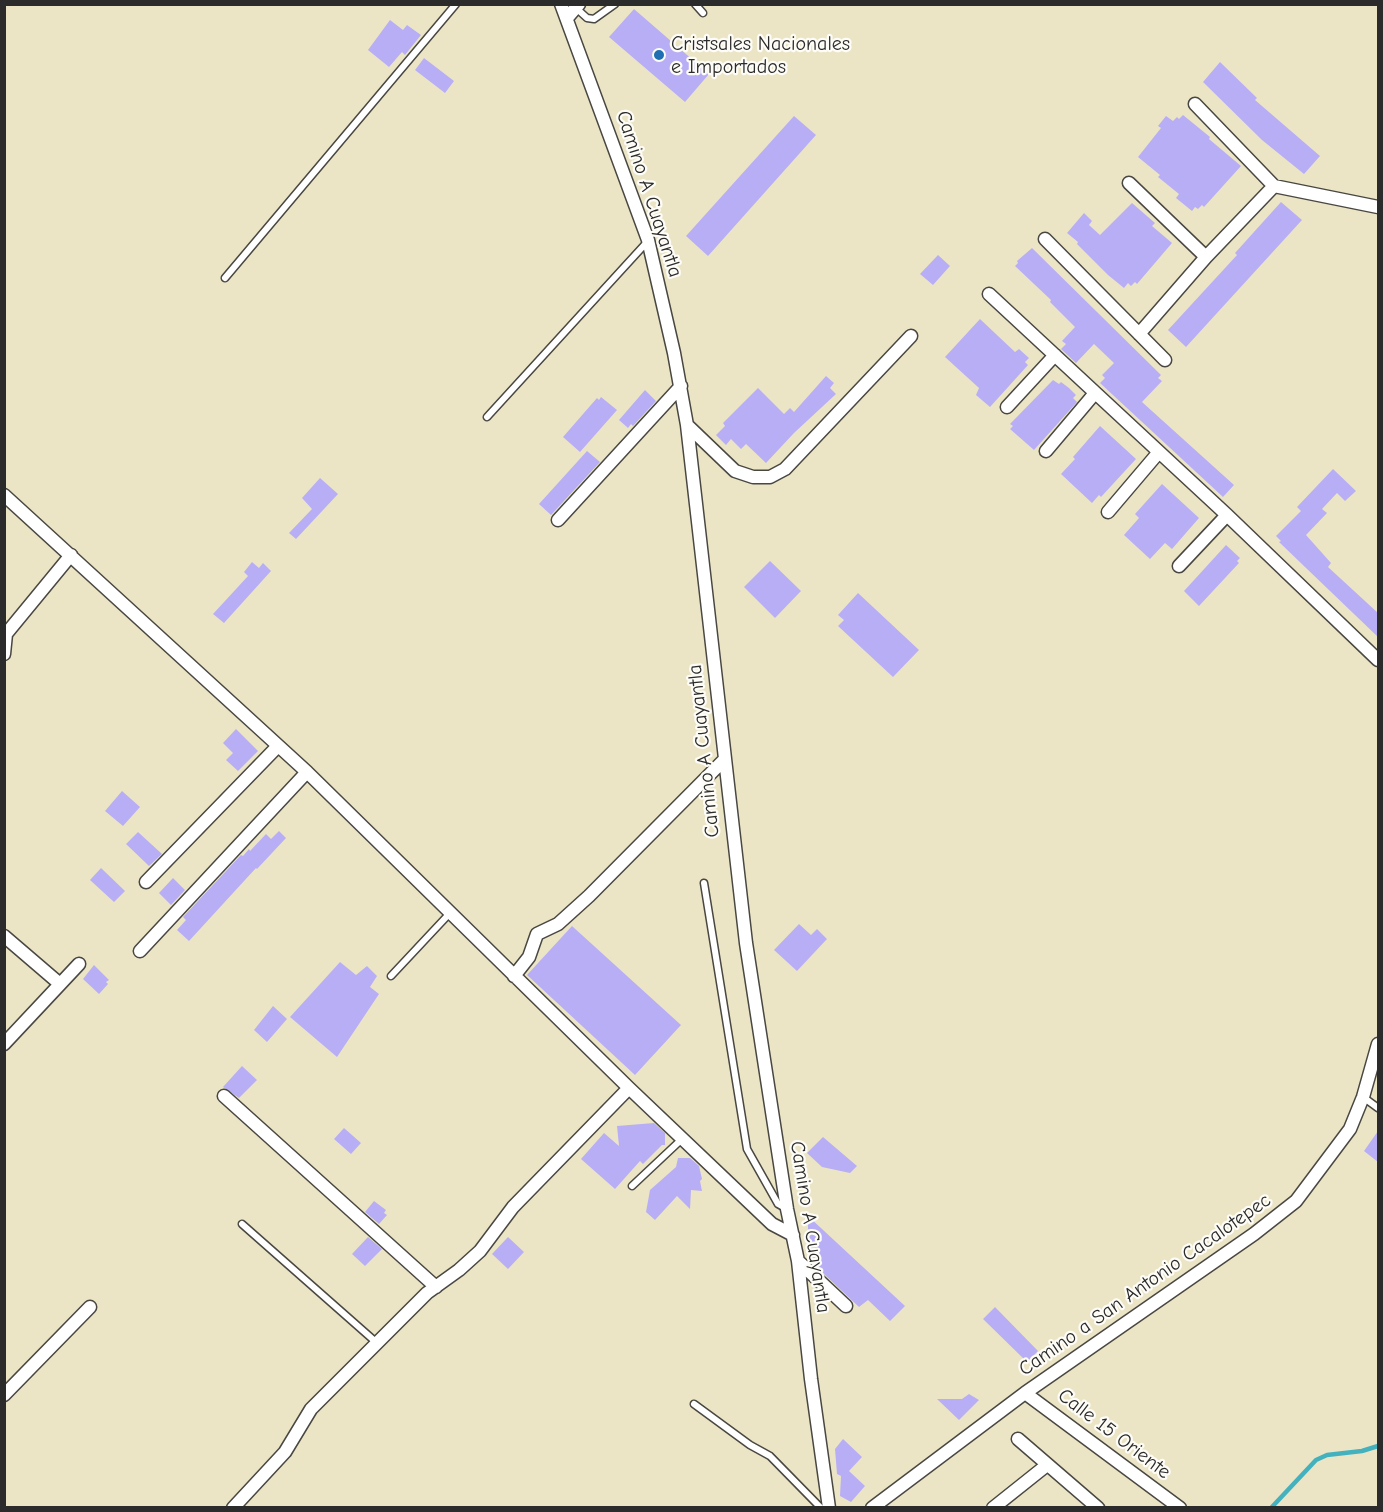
<!DOCTYPE html>
<style>
body{margin:0}
#map{position:relative;width:1383px;height:1512px;overflow:hidden;background:#ebe5c6;font-family:"Comic Neue",sans-serif}
canvas{display:block}
.frame{position:absolute;inset:0;border:6px solid #2b2b2b;pointer-events:none}
</style>
<div id="map">
<canvas width="1383" height="1512"></canvas>
<div class="frame"></div>
</div>
<script>
const c = document.querySelector('canvas').getContext('2d');
c.lineJoin = 'round';
function stroke(path, color, width, dash) { c.strokeStyle = color; c.lineWidth = width; c.lineCap = dash ? 'butt' : 'round'; c.setLineDash(dash || []); c.stroke(path); }
function fillPath(path, color) { c.fillStyle = color; c.fill(path, 'evenodd'); }
function label(font, color, halo, rows, align = 'center') {
  c.font = font + ' "Comic Neue",sans-serif'; c.lineWidth = 4.5; c.setLineDash([]); c.textBaseline = 'middle'; c.strokeStyle = halo; c.fillStyle = color; for (const [text, x, y, turn = 0] of rows) {
    c.save(); c.translate(x, y); c.rotate((+turn || 0) * Math.PI / 180); c.textAlign = isNaN(turn) ? turn : align; if (halo) c.strokeText(text, 0, 0); c.fillText(text, 0, 0); c.restore();
  }
}
stroke(new Path2D(`
 M1271 1508 1316 1460 1327 1455 1362 1451 1378 1446`), '#43b2be', 4.5);
fillPath(new Path2D(`
 M634 9 709 74 685 102 609 37Z
 M390 20 403 30 407 25 421 35 405 55 402 52 389 67 368 50Z
 M424 58 454 81 445 93 415 70Z
 M1220 62 1257 98 1255 100 1320 156 1304 174 1262 140 1203 82Z
 M1183 115 1210 137 1209 139 1241 166 1204 207 1202 205 1198 209 1195 207 1192 211 1176 198 1179 194 1158 177 1160 175 1138 157 1161 128 1158 126 1166 116 1173 121 1177 117 1179 119Z
 M794 116 816 135 708 256 686 236Z
 M1281 202 1302 220 1186 347 1168 330 1237 255 1235 253Z
 M1132 203 1155 223 1152 226 1172 243 1137 284 1135 282 1131 286 1128 283 1124 288 1108 275 1077 244 1078 242 1067 233 1084 213 1092 221 1089 225 1100 235Z
 M1032 248 1161 375 1158 378 1162 381 1142 402 1234 485 1223 497 1100 383 1105 378 1102 375 1114 363 1094 344 1076 363 1061 349 1066 344 1062 341 1075 327 1050 302 1051 300 1015 266 1018 263 1017 261Z
 M938 255 950 266 933 285 920 274Z
 M980 319 1015 352 1019 349 1029 358 1025 362 1028 365 990 407 976 395 979 388 945 357Z
 M826 376 834 383 830 388 836 394 794 433 766 463 746 444 741 449 731 439 726 445 716 435 725 426 723 423 758 388 784 414 790 408 794 412Z
 M1053 380 1059 384 1061 382 1069 388 1076 395 1073 398 1077 402 1034 450 1010 429 1013 426 1010 424Z
 M645 390 656 401 633 426 631 424 628 428 619 420Z
 M601 397 617 410 580 452 563 437 597 398 599 400Z
 M1100 426 1136 459 1101 497 1099 495 1092 503 1061 474 1075 459 1073 457Z
 M587 451 600 462 551 515 539 504Z
 M1333 469 1356 491 1345 501 1337 493 1322 509 1327 513 1306 535 1331 563 1328 567 1378 613V637L1305 567 1279 542 1281 541 1276 536 1301 511 1297 507Z
 M320 478 338 494 296 539 289 533 312 509 302 498Z
 M1162 484 1199 518 1172 549 1165 543 1150 559 1124 535 1139 518 1135 514Z
 M1226 545 1240 558 1237 561 1239 563 1199 606 1184 591Z
 M770 561 801 591 775 618 744 587Z
 M252 562 259 568 263 563 271 571 224 623 213 614 248 576 244 572Z
 M858 593 919 650 893 677 838 626 844 620 838 615Z
 M236 729 258 751 238 771 226 760 233 753 223 743Z
 M122 791 140 807 123 826 105 811Z
 M279 831 286 838 257 869 256 868 189 941 177 930 186 920 183 917 241 855 243 856 249 849 250 851 266 834 271 839Z
 M138 832 162 854 149 866 126 844Z
 M101 868 125 891 114 902 90 880Z
 M173 878 185 890 171 905 159 893Z
 M799 924 811 935 817 929 827 939 797 971 774 950Z
 M572 926 681 1025 635 1075 527 975Z
 M340 962 356 975 367 966 377 976 370 987 379 994 337 1057 290 1017Z
 M94 965 109 980 106 982 108 984 99 994 83 979Z
 M273 1006 287 1019 267 1042 254 1030Z
 M242 1066 257 1080 239 1098 223 1087Z
 M654 1123 665 1133V1145H662L643 1164 640 1161 615 1189 581 1159 604 1133 619 1146 617 1126Z
 M344 1128 361 1143 351 1154 334 1139Z
 M1378 1131V1162L1364 1151Z
 M823 1137 857 1166 850 1173 822 1167 807 1153Z
 M678 1158H690L699 1166 702 1179 700 1181 702 1191 691 1190 690 1209 677 1196 655 1220 646 1212 650 1190 676 1167Z
 M374 1201 386 1210 384 1213 387 1215 379 1224 365 1212Z
 M808 1216 905 1306 890 1321 868 1300 859 1307 808 1259Z
 M368 1237 382 1249 365 1266 352 1254Z
 M508 1237 524 1252 508 1269 492 1254Z
 M995 1307 1038 1351 1027 1362 983 1319Z
 M969 1394 979 1400 959 1420 937 1399H962Z
 M843 1439 862 1457 849 1471 865 1486 851 1502 840 1496 841 1476 837 1474 835 1449Z`), '#b8aef5');
const service = new Path2D(`
 M695 4 703 13
 M576 8 587 18 594 19 615 4
 M225 278 456 4
 M487 417 648 241
 M704 883 747 1149 778 1204 787 1209
 M391 976 450 913
 M1363 1097 1378 1108
 M632 1186 682 1139
 M242 1224 377 1343
 M694 1404 750 1445 770 1456 821 1508`);
const minor = new Path2D(`
 M561 4 648 240 674 353 687 425 746 943 787 1209 798 1261 811 1379 829 1508
 M567 18 579 4
 M1195 104 1274 186 1378 207
 M1129 183 1206 257
 M1045 239 1165 360
 M989 294 1227 515 1378 660
 M1139 334 1206 257 1274 186
 M1007 407 1055 355
 M687 425 735 471 753 477H770L785 469 911 336
 M1046 451 1095 393
 M4 495 307 772 629 1088 772 1224 793 1235
 M1108 512 1159 452
 M558 520 681 386
 M1179 566 1227 515
 M4 654 6 634 71 555
 M146 882 278 746
 M4 936 60 984
 M140 951 307 772
 M514 976 529 957 537 934 558 924 589 896 725 759
 M4 1044 79 964
 M224 1096 436 1287
 M798 1261 846 1306
 M1025 1393 1180 1508
 M4 1395 90 1307
 M1018 1439 1098 1508
 M233 1508 285 1452 311 1409 427 1293 459 1270 480 1251 513 1207 629 1088
 M872 1508 1025 1393 1254 1234 1296 1201 1350 1129 1363 1097 1378 1044
 M993 1508 1047 1465`);
stroke(service, '#484742', 9);
stroke(minor, '#484742', 15);
stroke(service, '#fff', 6);
stroke(minor, '#fff', 12);
for (const [x, y, r, color] of [
 [659,55,6,"#1f6fb2"]
]) { const dot = new Path2D(); dot.arc(x, y, r, 0, 2 * Math.PI); c.fillStyle = color; c.fill(dot); stroke(dot, '#fdfcf7', 2); }
label('20px', '#2b2b2b', '#fdfcf7', [
 ["Cristsales Nacionales",671,44],
 ["e Importados",671,67]
], 'left');
label('20px', '#2b2b2b', '#fdfcf7', [
 ["Camino A Cuayantla",649,194,72],
 ["Camino A Cuayantla",704,751,-96],
 ["Camino A Cuayantla",810,1227,81],
 ["Camino a San Antonio Cacalotepec",1145,1285,-35],
 ["Calle 15 Oriente",1114,1434,37]
]);
</script>
